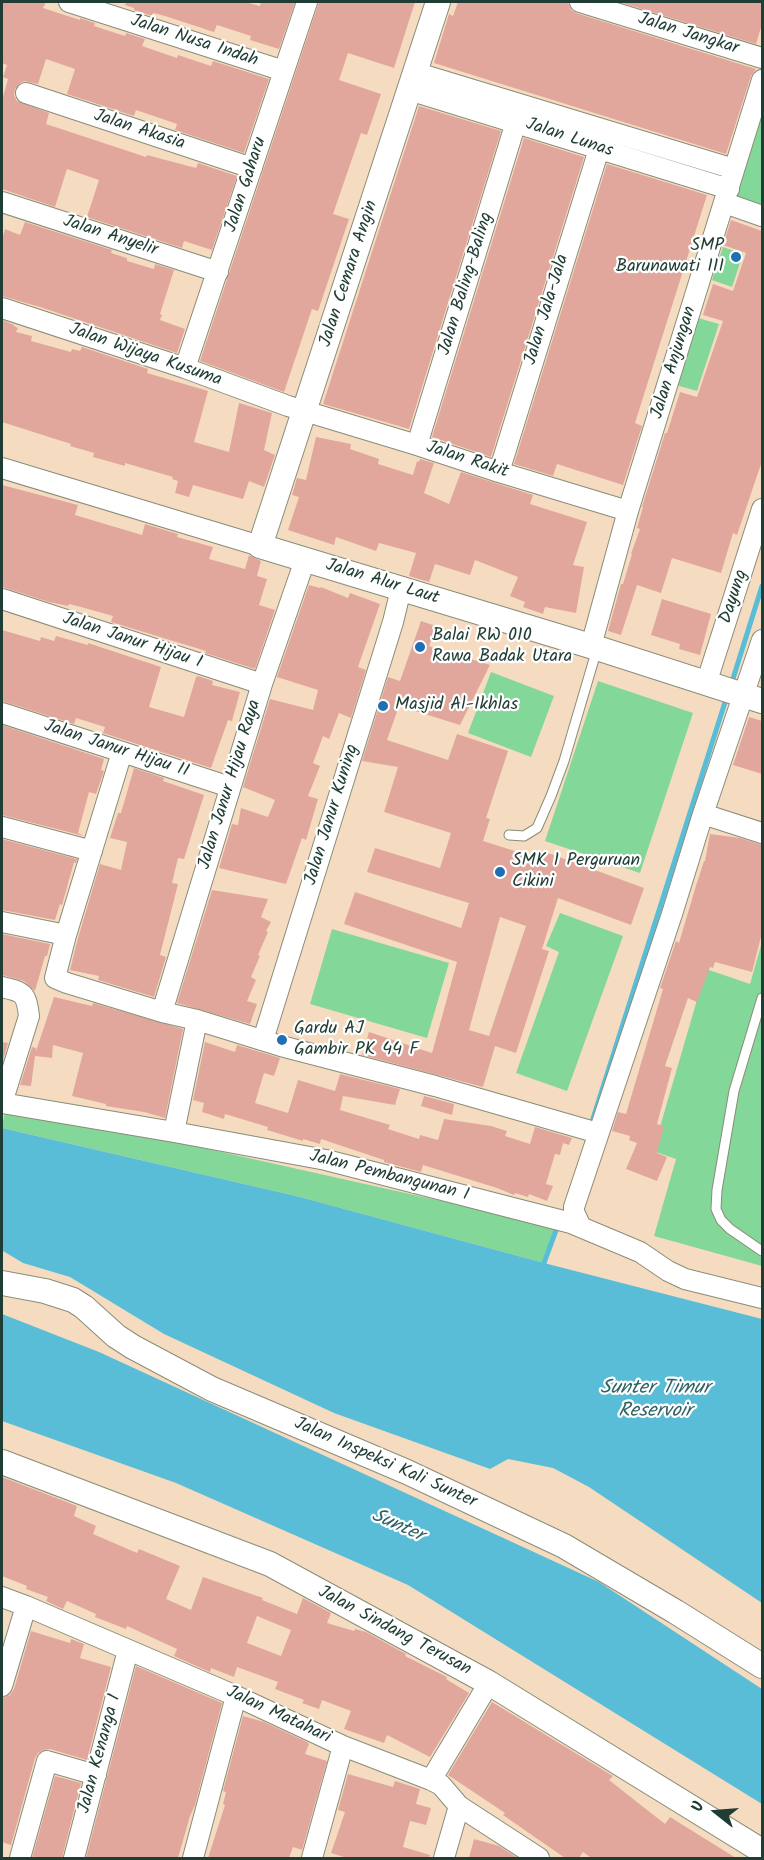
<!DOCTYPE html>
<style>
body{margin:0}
#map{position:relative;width:764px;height:1860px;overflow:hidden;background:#f5dcc0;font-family:Kalam,sans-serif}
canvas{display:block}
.frame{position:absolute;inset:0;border:3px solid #1f3d34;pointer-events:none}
.north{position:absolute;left:686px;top:1782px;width:60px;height:60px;-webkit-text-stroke:4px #fff;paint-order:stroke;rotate:287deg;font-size:16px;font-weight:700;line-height:24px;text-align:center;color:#1f3d34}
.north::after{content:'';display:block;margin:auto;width:21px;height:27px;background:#1f3d34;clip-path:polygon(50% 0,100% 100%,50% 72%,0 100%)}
</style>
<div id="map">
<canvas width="764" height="1860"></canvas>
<div class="frame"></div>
<div class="north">U</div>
</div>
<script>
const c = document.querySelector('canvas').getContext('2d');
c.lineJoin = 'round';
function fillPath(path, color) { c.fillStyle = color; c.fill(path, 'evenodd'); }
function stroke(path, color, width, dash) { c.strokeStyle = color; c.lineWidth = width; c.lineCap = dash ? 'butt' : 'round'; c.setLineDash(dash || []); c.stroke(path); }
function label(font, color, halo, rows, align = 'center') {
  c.font = font + ' Kalam,sans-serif'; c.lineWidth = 4.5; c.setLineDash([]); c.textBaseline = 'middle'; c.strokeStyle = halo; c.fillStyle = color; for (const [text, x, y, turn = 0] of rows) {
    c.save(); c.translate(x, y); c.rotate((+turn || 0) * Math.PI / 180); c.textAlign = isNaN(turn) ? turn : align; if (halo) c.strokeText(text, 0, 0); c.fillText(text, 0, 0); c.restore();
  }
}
fillPath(new Path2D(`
 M762 99V206L732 198Z
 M723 247 743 254 732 287 712 280Z
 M698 318 719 324 697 391 676 385Z
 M491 672 554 696 531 757 468 733Z
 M598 681 693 713 640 873 545 841Z
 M560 913 623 936 567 1091 516 1073 559 952 546 946Z
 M332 929 449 963 427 1038 310 1004Z
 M762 942V1266L654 1236 676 1159 653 1151 706 969 750 984Z
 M6 1104 558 1227 544 1263 300 1197 2 1128Z`), '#83d799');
fillPath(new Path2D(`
 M2 1128 300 1197 544 1263 762 1319V1603L589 1487 553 1468 508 1459 490 1469 334 1413 164 1334 70 1277 23 1263 3 1251 2 1249Z
 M2 1314 99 1352 599 1582 762 1689V1804L408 1585 176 1483 2 1421Z`), '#59bdd8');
stroke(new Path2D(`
 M731 685 762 586
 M590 1128 727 696
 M544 1263 558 1225`), '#59bdd8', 5);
fillPath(new Path2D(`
 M2 2H46L43 8 80 20V18L95 23 94 26 125 36 126 33 145 39 142 46 177 58 178 55 211 66 213 61 269 79 244 153 175 130 177 124 136 110 134 116 67 94 75 69 46 59 38 84 24 81 19 84 15 89 14 95 17 101 49 113 46 124 146 157 147 155 196 168 198 163 237 176 212 250 184 241 182 248 87 217 99 180 67 169 55 207 2 189V100L8 79 3 77 7 65 2 63Z
 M126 2H245L260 6 261 2H295L279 49 250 40 251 36 217 25 214 32 165 16 153 13 152 16 134 10V8L125 5Z
 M319 2H415L394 68 348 53 339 80 381 94 367 135 361 133 333 214 349 219 318 311 312 309 284 392 200 361Z
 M458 2H568L571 10 576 13 756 69 751 76 726 154 434 63 449 14 453 16Z
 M619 2H762V24L756 44Z
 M419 106 501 131 409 429 323 404Z
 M524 138 584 157 491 457 432 437Z
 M607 164 707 195 635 423 642 426 623 485 557 464 553 476 514 464Z
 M731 220 762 231V461L737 535 733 533 721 573 672 558 661 593 637 585 621 635 608 631 621 584H623L632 554H631L640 529 637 528 643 507H642L665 433H667L680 392 697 397 723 321 703 315 708 299 713 284 733 291 746 253 723 245Z
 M25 222 112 250 111 253 127 258V261L154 269 155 264 174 270 160 314 162 315 160 320 185 329 177 353 40 307 2 296V239L5 229 20 235Z
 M2 320 14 325V326L18 328 16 332 32 336 31 341 71 352 72 349 80 351 82 347 148 369 147 373 208 391 194 442 229 452 239 403 272 413 264 450 275 455 264 487 249 481 243 499 193 485 189 497 175 493 178 481 172 479 173 477 125 463V466L93 457 94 453 70 446 71 444 2 422Z
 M316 437 351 444 350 449 379 459 378 464 413 475 417 461 419 462 420 459 434 463 424 493 449 504 461 472 533 495 530 504 587 522 573 565 584 567 576 613 545 607 543 614 523 607 525 602 510 596 518 577 475 560 470 575 435 564 429 582 409 576 416 553 379 543 376 551 336 537 334 545 288 530 299 497 292 495 297 478 306 480Z
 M2 485 78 505 75 515 142 535 145 524 178 534 177 537 213 547 209 559 245 569 249 555 261 561 257 576 267 579 259 605 275 610 255 669 205 653 206 651 111 622 113 616 106 614 81 607 69 604 68 606 49 602 2 587Z
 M309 585 320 588 321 587 348 598 350 593 380 604 358 667 366 670 351 718 339 713 329 739 323 736 313 763 320 766 308 796 318 799 306 840 302 838 286 884 219 868 232 824 238 825 241 808 268 817 275 800 243 787 270 699 313 710 318 690 277 677Z
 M662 599 711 614 700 655 679 649 680 644 651 635Z
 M421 621 436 626 429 646 490 665 460 725 399 706 387 740 448 760 457 734 508 751 486 818 490 819 483 841 537 858 540 850 644 888 631 925 558 898 542 949 549 951 516 1053 495 1046 483 1087 362 1055 369 1032 432 1053 457 962 344 924 355 892 461 928 469 903 367 872 375 848 440 868 451 833 384 812 398 767 362 761 388 677 400 681ZM500 917 526 926 489 1036 469 1030Z
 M2 630 40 641 41 637 54 641 56 636 88 645V643L161 667 149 707 184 717 196 677 198 676 213 681 212 685 240 692 232 721 228 720 211 768 103 733 105 727 76 718 74 724 2 701Z
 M749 717 762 721V774L733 765Z
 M2 725 104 759 101 770 104 771 96 794 89 792 78 833 84 836 2 815Z
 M134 768 164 778 163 781 204 795 184 859 178 858 172 883 178 884 160 955 166 957 154 997 98 980 99 976 70 970 78 938 100 864 121 870 127 842 110 838 118 813H121Z
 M710 834 740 838 762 845V933L752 972 715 962 713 968 710 967 697 1002 688 998 665 1066 672 1068 657 1124 664 1126 657 1153 667 1157 657 1181 626 1169 637 1143 629 1140 630 1136 612 1131 618 1112 626 1114 663 989 660 988 676 941 679 943 695 889 704 861H705Z
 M2 839 77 859 76 863 74 862 62 905 60 904 55 920 2 910Z
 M212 890 268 899 261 917 271 922 266 931 268 932 258 955 260 956 251 977 256 980 247 1001 257 1004 250 1024 177 1003Z
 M2 934 50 944 47 956H45L35 991 24 981 2 975Z
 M54 997 92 1006 93 1003 183 1029 165 1118 144 1112 106 1106V1104L72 1096 83 1053 53 1045 52 1058 35 1056 31 1086 20 1085 32 1047 36 1048V1051Z
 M2 1042 8 1043 2 1064Z
 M205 1042 235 1052 237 1045 280 1058 274 1076 264 1073 255 1103 288 1113 298 1080 335 1091 340 1074 400 1089 395 1105 343 1096 340 1110 390 1125 388 1129 419 1139 420 1135 438 1140 444 1119 491 1126 507 1131 505 1136 530 1144 535 1127 572 1138 569 1145 563 1143 560 1155 555 1154 546 1184 553 1186 547 1201 529 1194 528 1197 515 1193 514 1195 497 1188 423 1165 421 1172 384 1162V1160L321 1139 320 1144 303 1139V1141L267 1130 268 1127 225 1114 224 1119 202 1112 204 1103 193 1100Z
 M424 1096 454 1104 452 1115 421 1106Z
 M2 1477 77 1506 74 1516 96 1526 93 1534 137 1553 139 1549 180 1566 166 1599 191 1610 203 1577 263 1598 262 1600 297 1614 303 1598 331 1613 327 1623 354 1631 355 1629 366 1632 406 1654 405 1656 447 1677 446 1679 469 1693 430 1757 387 1735 384 1743 344 1729 351 1711 322 1700 319 1709 302 1703 304 1700 275 1689 278 1682 237 1667 234 1677 211 1668 210 1672 174 1656 177 1649 127 1626 126 1629 95 1617 96 1614 67 1601 63 1609 46 1601 48 1597 26 1589 27 1586 2 1576ZM257 1616 291 1630 281 1656 247 1643Z
 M31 1631 70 1643 71 1639 84 1644 80 1658 111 1667 87 1760 50 1749 44 1750 38 1753 35 1758 11 1845 2 1842V1698L10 1695 14 1689Z
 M136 1666 222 1703 195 1805 190 1816 178 1858H86Z
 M492 1702 613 1776 609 1780 665 1824 670 1817 736 1858H591L583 1852 579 1858H565L503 1815 505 1813 448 1775Z
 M243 1716 264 1722 307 1742 309 1744 305 1754 327 1761 302 1850 293 1847 289 1858H208L225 1805 223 1804 226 1792 223 1791Z
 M348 1774 393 1787 395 1781 420 1789 416 1804 431 1808 426 1825 410 1821 403 1847 430 1855 429 1858H347L331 1853 345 1812 338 1810Z
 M55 1776 81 1783 62 1858H32Z
 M474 1839 499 1846 518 1858H469Z`), '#e2a79c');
const service = new Path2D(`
 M509 835 524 836 537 828 551 796 564 761 597 649
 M762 998 734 1091 717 1190 716 1209 721 1220 730 1229 762 1251`);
const minor = new Path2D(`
 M69 2 284 71
 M580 2 762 58
 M414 72 734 169
 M409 90 729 189
 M26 93 252 168
 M2 202 218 272
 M725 203 762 216
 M2 308 185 368 288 406 417 445 499 472 628 511
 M185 368 307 2
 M417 445 516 122
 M2 468 260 546
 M499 472 599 149
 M2 599 262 684
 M591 646 628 511 762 80
 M706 684 762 509
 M2 713 230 787
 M122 752 66 935 55 978 67 983 162 1012 197 1020 281 1046 435 1086 598 1133
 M703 814 762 833
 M2 827 92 851
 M2 922 66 935
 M2 987C23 992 26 992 29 1016L2 1103
 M162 1012 262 684 305 560
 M263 1040 393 622 401 589
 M2 1103 174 1132 326 1160 571 1223 640 1252 668 1271 685 1279 762 1298
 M174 1132 197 1020
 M581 1227 574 1212V1207L672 914 703 814 762 640
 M2 1597 26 1606 236 1696 343 1746 431 1780 441 1785 459 1806 539 1858
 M2 1686 26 1606
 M431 1780 489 1683
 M20 1858 47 1761 96 1775
 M74 1858 128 1650
 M193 1858 236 1696
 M312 1858 343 1746
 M444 1858 459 1806`);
const tertiary = new Path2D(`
 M438 2 260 546 597 648 762 701
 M2 1283 45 1291 73 1300 84 1307 116 1336 133 1347 212 1389 407 1472 564 1546 676 1612 762 1666
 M2 1462 270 1564 489 1683 762 1851`);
stroke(service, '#8a8c7a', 11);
stroke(minor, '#8a8c7a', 22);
stroke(tertiary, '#8a8c7a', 26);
stroke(service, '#fff', 9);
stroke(minor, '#fff', 20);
stroke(tertiary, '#fff', 24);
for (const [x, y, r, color] of [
 [736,257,6,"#1f6fb2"],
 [420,647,6,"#1f6fb2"],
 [383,706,6,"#1f6fb2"],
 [500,872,6,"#1f6fb2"],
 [282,1040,6,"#1f6fb2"]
]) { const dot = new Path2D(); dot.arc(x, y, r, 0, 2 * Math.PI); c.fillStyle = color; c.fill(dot); stroke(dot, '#fff', 2); }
label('18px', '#1f3d34', '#fff', [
 ["Jalan Jangkar",688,35,17],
 ["Jalan Nusa Indah",194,42,18],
 ["Jalan Akasia",139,131,18],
 ["Jalan Lunas",569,139,18],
 ["Jalan Gaharu",247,185,-72],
 ["Jalan Anyelir",110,237,18],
 ["Jalan Cemara Angin",350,274,-72],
 ["Jalan Baling-Baling",467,284,-73],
 ["Jalan Jala-Jala",548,310,-73],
 ["Jalan Wijaya Kusuma",145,356,19],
 ["Jalan Anjungan",675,363,-73],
 ["Jalan Rakit",467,461,18],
 ["Jalan Alur Laut",382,583,17],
 ["Dayung",735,597,-72],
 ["Jalan Janur Hijau I",132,642,18],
 ["Jalan Janur Hijau II",116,750,18],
 ["Jalan Janur Hijau Raya",231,785,-73],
 ["Jalan Janur Kuning",333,815,-73],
 ["Jalan Pembangunan I",389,1177,14],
 ["Jalan Inspeksi Kali Sunter",385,1464,24],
 ["Jalan Sindang Terusan",394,1632,28],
 ["Jalan Matahari",278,1716,25],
 ["Jalan Kenanga I",101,1754,-75]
]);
label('18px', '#1f3d34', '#fff', [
 ["SMP",724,247,"right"],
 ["Barunawati III",724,268,"right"],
 ["Balai RW 010",432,637],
 ["Rawa Badak Utara",432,658],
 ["Masjid Al-Ikhlas",395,706],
 ["SMK 1 Perguruan",512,862],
 ["Cikini",512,883],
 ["Gardu AJ",294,1030],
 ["Gambir PK 44 F",294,1051]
], 'left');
label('italic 20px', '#306365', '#fff', [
 ["Sunter Timur",655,1390],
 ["Reservoir",655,1413],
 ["Sunter",397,1527,24]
]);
</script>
